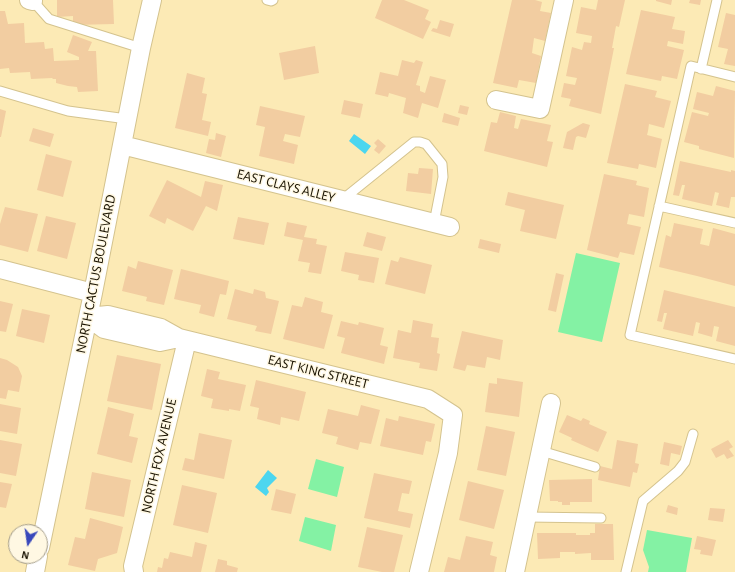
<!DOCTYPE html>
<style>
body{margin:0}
#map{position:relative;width:735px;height:572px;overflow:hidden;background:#fceab5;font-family:"Alegreya Sans",sans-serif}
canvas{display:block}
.north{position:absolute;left:8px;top:524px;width:40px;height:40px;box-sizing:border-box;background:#fff8e3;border:1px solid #a39c89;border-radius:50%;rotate:193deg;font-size:11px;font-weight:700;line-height:16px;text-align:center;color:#191201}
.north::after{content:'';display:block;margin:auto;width:14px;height:18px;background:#3948bb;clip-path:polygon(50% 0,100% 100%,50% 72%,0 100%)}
</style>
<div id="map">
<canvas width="735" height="572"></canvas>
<div class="north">N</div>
</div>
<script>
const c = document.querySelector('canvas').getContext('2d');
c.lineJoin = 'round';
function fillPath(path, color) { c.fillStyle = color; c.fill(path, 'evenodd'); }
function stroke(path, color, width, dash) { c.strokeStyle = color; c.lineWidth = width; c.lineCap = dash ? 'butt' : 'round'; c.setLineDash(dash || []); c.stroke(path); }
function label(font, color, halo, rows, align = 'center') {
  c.font = font + ' "Alegreya Sans",sans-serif'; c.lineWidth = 3; c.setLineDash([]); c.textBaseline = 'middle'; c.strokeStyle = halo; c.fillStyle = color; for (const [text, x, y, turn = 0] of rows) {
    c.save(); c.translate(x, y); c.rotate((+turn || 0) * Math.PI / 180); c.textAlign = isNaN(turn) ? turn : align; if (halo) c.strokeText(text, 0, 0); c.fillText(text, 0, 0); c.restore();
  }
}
fillPath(new Path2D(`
 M576 253 620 263 602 342 558 332Z
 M316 459 344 467 337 497 308 489Z
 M305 517 336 525 331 551 299 541Z
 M647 530 692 538 686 572H648L649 567 643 550Z`), '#84f2a4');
fillPath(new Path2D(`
 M354 134 371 146 365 154 349 141Z
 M268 470 277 478 267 488 269 492 266 496 255 487Z`), '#4cd6ef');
fillPath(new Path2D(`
 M57 0H113L114 24 73 25V16L57 17Z
 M382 0H404L429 10 425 19 431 22 423 39 375 18Z
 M512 0H535L542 2 540 11 551 13 545 41 534 38 532 53 541 56 536 83 519 80 517 88 493 83Z
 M598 0H625L619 27 616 26 612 48H614L601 114 569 106 571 99 561 97 564 83 575 85 577 78 566 76 572 47 582 50 584 42 591 43 592 36 576 33 581 7 596 10Z
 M656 0H672L671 5 656 1Z
 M690 0H701L700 5 689 3Z
 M641 10 675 17 672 29 685 31 683 44 668 41 667 46 684 50 677 79 662 76 661 81 626 74Z
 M0 11H5L8 24 24 23 25 43 44 42 45 49 53 48 54 61 79 60V57L67 52 73 35 92 42 88 51H96L98 91 78 92 77 87 68 86 56 83V79H53L52 78 31 79 30 72 10 73 9 68 0 69Z
 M726 13 735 15V66L724 64 728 49 718 47Z
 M440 20 454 24 450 37 431 31 433 28 437 29Z
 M315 46 319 73 284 80 279 53Z
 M402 60 414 63 416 60 423 62 416 85 420 86V91L425 93 430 76 446 80 438 108 422 103 418 118 403 113 406 98 389 93 388 97 375 94 380 72 398 76Z
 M187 73 205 78 202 93 207 94 202 120 211 122 208 136 175 128Z
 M625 84 657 91 655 97 671 101 664 128 649 124 648 131 647 135 662 139 656 168 639 164 638 169 607 163Z
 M716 86 735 91 734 158 699 149V146L684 142 692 112 708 116 709 113 693 109 697 92 713 96Z
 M344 100 363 104 360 118 341 114Z
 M460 105 469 107 467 115 458 113Z
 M260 106 305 116 300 137 285 134 283 141 298 145 294 164 259 156 265 127 256 125Z
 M0 109 6 111 1 137H0Z
 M500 112 516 116 514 128 518 129 521 119 551 125 547 141 553 142 547 167 484 151 491 122 497 123Z
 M444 113 460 118 458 126 442 122Z
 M583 123 590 125 586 138 578 136 576 137 573 150 563 148 567 132Z
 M33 128 54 134 50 147 29 141Z
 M216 133 226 136 221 157 206 153 209 139 215 140Z
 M378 139 386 146 379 154 374 150 377 146 374 143Z
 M46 154 72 161 63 197 37 190Z
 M680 161 731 172V170L735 171V197H731L729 208 716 205 719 193 715 192 712 206 682 199 685 185H682L679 196 673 195Z
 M419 168 433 169 431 194 406 191 408 173 418 174Z
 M604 174 637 181 636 185 649 188 644 217 629 214 627 224 641 227 634 255 620 252 618 258 587 250Z
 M167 180 201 197 205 181 223 185 217 211 206 206 193 231 167 218 165 224 149 216Z
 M508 192 564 205 556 239 520 231 525 210 505 205Z
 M5 207 38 214 28 252 0 245V224Z
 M46 216 76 223 67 259 37 251Z
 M238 217 269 223 264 245 233 239Z
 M287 222 307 226 304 237 317 239 316 244 327 246 321 274 308 272 310 263 298 261 303 240 284 236Z
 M674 223 703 229 700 244 709 246 713 228 735 234V286L697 276 659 267 666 235 671 237Z
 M367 232 386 237 382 251 363 246Z
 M480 239 501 244 499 253 478 248Z
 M345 252 379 258 374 283 358 280 359 275 341 271Z
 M400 257 432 265 425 294 385 284 391 260 398 262Z
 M138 261 173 270 164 305 146 301 147 297 122 291 128 266 136 269Z
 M181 269 229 281 226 295 220 294 214 317 199 313 201 305 174 299Z
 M556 273 564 275 556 312 548 310Z
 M235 289 253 294 254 289 265 292 266 298 279 301 271 334 255 331 257 326 227 319Z
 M664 290 735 307V346L716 341 719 327 714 326 712 337 698 333 700 323 696 322 693 336 663 329 667 313H664L662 322 657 321Z
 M305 297 323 302 321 312 333 315 324 349 283 339 292 305 302 307Z
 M0 301 13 304 6 332 0 331Z
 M22 309 50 315 44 343 16 336Z
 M413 320 433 324 431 337 439 338 437 353 440 354 437 371 419 368 420 363 393 358 398 330 411 333Z
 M341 321 358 325 359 322 384 328 380 345 388 347 384 364 341 353 345 338 337 336Z
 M462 331 503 340 500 360 487 357 485 368 467 365 465 371 453 368Z
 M117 355 161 364 152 410 107 401Z
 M0 358 7 360 18 367 22 376 19 392 8 390 6 399 0 398Z
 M207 369 220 372 218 379 246 385 240 411 229 409V411L211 408 213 399 201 396Z
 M497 378 523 382 519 417 485 412 489 383 497 384Z
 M256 380 306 392 299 421 281 417 280 425 257 419 259 408 250 406Z
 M0 404 21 408 17 434 0 431Z
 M361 405 380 410 371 444 360 442 358 450 336 444 338 437 322 433 328 409 358 416Z
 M108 407 134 414 129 436 138 438 132 463 97 454Z
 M567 415 581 421 583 418 590 421 589 424 607 432 598 452 571 440 572 438 559 432Z
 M399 416 435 424 431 442 426 441 423 455 380 446 386 418 398 421Z
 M486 426 515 432 506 476 477 470Z
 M199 433 232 440 224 479 182 470 185 458 194 460Z
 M0 440 22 444 16 476 0 473Z
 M617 440 638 444 635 463 639 464 637 473 633 472 630 487 598 480 600 466 612 469Z
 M728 440 733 447 729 449 734 456 727 459 724 454 716 458 711 449Z
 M664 442 682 446 680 455 671 453 669 466 660 464Z
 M92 472 131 480 124 517 85 509Z
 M374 473 412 481 409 494 402 493 398 511 413 514 410 528 364 518Z
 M592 479V502H570V505H562V502H558V501H550L549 480Z
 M468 481 504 490 494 529 459 520Z
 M0 482 12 484 6 508 0 507Z
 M182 485 217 493 208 533 173 525Z
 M276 489 296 494 291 514 271 510Z
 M668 505 678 508 677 515 666 512Z
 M710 508 725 509 723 522 708 520Z
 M90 518 123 527 117 553 98 559 95 571 68 565 75 537 85 539Z
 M595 524H613L614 560H591V553L575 554V552H560V558L538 559 537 533H576V535H590V533H595Z
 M367 527 403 535 394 572H382L358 567Z
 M466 536 493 542 490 555 497 557 494 572H444L448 557 460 560Z
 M697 536 716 540 712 556 700 554 701 550 694 549Z
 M195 542 207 545 201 572H157L158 567 162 568 164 558 168 559 170 552 192 557Z
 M218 559 227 561V565L238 568 237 572H215Z`), '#f2cda1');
const lane = new Path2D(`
 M267 0 271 1 273 0
 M33 1 49 19 141 48
 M701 69 717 0
 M735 77 691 66 630 335 735 359
 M0 91 68 111 127 119
 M342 200 414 142H420L426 144 442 164 443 177 434 223
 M659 206 735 223
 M541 451 595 467
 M527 517 601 518
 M626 572 643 501 678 471 685 462 693 434`);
const street = new Path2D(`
 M29 0 33 1V0
 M496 100 540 109 564 0
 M122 145 450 227
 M0 269 93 293
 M179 338 160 342 104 329 88 317 108 315 161 328 179 338 187 340 428 399 453 415 448 453 419 572
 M40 548 93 293 141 48 152 0
 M35 572 38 556
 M134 572 133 566 187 340
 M515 572 551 403`);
stroke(lane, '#d4c38e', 11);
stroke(street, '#d4c38e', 20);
stroke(lane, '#fff', 9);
stroke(street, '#fff', 18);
label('14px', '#191201', '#fff8e3', [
 ["EAST CLAYS ALLEY",286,186,14],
 ["NORTH CACTUS BOULEVARD",96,274,-79],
 ["EAST KING STREET",318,372,14],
 ["NORTH FOX AVENUE",159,456,-77]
]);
</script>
